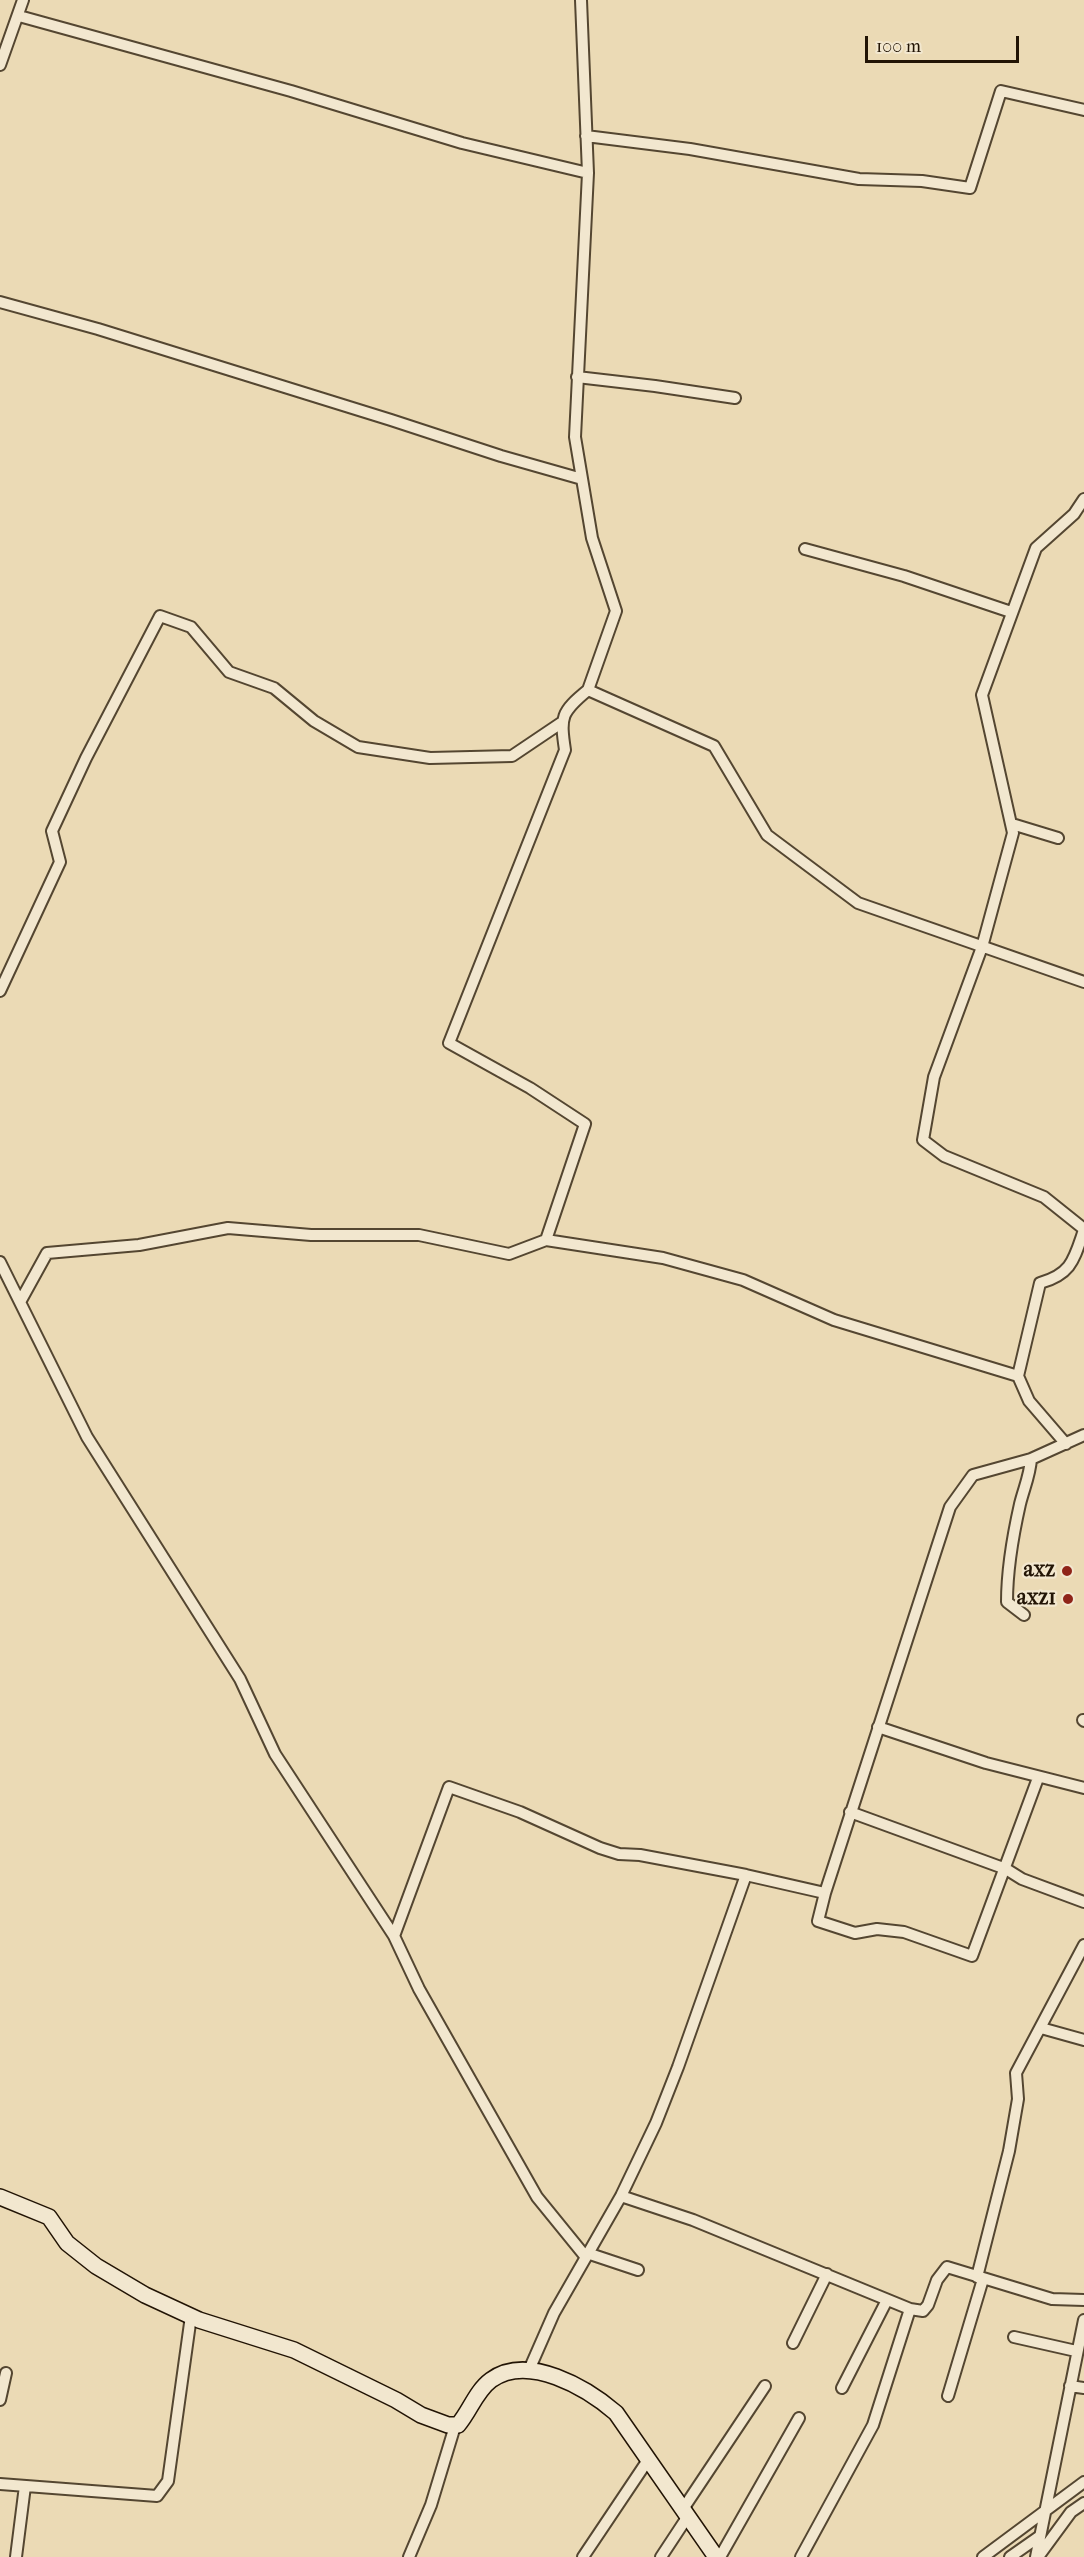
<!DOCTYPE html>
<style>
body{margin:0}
#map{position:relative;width:1084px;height:2557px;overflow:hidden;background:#ebdab5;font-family:"IM FELL French Canon",serif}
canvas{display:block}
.scale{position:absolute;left:865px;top:36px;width:154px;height:27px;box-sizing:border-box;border:3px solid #221405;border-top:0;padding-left:8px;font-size:18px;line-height:21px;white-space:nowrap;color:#221405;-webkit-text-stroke:4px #f2e7cf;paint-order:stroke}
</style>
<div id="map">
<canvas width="1084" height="2557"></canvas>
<div class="scale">100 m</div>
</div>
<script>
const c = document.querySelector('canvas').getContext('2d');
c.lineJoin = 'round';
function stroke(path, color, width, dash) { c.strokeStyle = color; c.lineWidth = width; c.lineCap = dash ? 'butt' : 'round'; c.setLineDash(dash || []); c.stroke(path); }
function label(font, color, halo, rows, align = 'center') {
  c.font = font + ' "IM FELL French Canon",serif'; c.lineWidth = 4.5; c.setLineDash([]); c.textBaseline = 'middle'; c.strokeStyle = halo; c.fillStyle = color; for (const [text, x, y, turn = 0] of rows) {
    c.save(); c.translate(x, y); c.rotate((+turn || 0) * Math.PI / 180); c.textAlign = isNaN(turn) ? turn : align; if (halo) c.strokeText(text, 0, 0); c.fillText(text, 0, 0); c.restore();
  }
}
const street = new Path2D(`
 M581 0 588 173 575 437 592 538 616 611 588 690 714 746 767 835 858 903 1084 982
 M19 16 291 91 462 143 588 173
 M0 65 23 0
 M586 136 690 149 859 179 922 181 970 188 1001 91 1084 110
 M0 302 98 329 391 420 501 456 582 479
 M577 377 655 386 735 398
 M1084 499 1074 514 1036 548 982 695 1013 833 982 947 934 1077 923 1140 944 1156 1044 1197 1084 1229
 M805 549 904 576 1011 612
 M1012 824 1058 838
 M0 991 60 862 52 831 86 758 160 616 191 627 229 672 274 688 314 721 358 747 430 758 512 756 561 723
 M546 1240 585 1124 530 1088 449 1043 565 750C560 717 561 712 588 690
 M0 1262 87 1437 240 1679 275 1754 394 1936 419 1989 537 2197 585 2256
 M20 1302 47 1253 139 1245 228 1228 311 1235H419L509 1254 546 1240 663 1258 743 1280 834 1320 1018 1376
 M1066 1444 1029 1401 1018 1376 1040 1283C1072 1274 1074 1259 1084 1230
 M1024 1615 1007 1602C1007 1570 1013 1535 1020 1504 1024 1488 1030 1475 1031 1459
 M1083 1720 1084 1721
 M878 1727 986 1763 1084 1788
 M850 1812 1006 1869 1022 1879 1084 1902
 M825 1893 818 1921 855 1933 877 1929 904 1932 972 1956 1038 1778
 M394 1936 449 1787 520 1812 600 1848 619 1854 640 1855 746 1875 825 1893 950 1507 973 1475 1031 1459 1084 1435
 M1041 2028 1084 2040
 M621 2196 693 2220 910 2309 923 2311 928 2305 937 2280 947 2267 1052 2299 1084 2300
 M587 2253 638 2270
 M977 2277 1009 2151 1018 2099 1016 2073 1084 1945
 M1014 2337 1076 2351
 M793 2343 827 2274
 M529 2370 554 2313 621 2196 656 2123 678 2067 746 1875
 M1070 2386 1084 2388
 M842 2388 887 2300
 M948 2396 983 2279
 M0 2400 6 2373
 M0 2484 157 2496 168 2481 191 2316
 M683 2509 765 2386
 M16 2557 25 2486
 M409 2557 431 2505 455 2426
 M583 2557 648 2460
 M661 2557 688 2516
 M720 2557 799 2418
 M801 2557 873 2425 910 2309
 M983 2557 1084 2482
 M1010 2557 1040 2536
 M1036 2557 1084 2320
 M1038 2557 1071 2512 1084 2503`);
const secondary = new Path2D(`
 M0 2197 49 2217 67 2243 96 2266 145 2295 199 2320 294 2350 396 2400 421 2415 448 2425H458C470 2411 476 2391 491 2380 528 2353 587 2388 616 2413L716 2557`);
stroke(street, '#544631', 14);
stroke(secondary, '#221405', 18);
stroke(street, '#f2e7cf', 10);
stroke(secondary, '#f2e7cf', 15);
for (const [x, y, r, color] of [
 [1067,1571,6,"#8f2418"],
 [1068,1599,6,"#8f2418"]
]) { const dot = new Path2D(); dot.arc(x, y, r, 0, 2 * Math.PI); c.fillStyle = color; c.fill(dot); stroke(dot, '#f2e7cf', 2); }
label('bold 22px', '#221405', '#f2e7cf', [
 ["axz",1055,1571],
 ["axz1",1056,1599]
], 'right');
</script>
